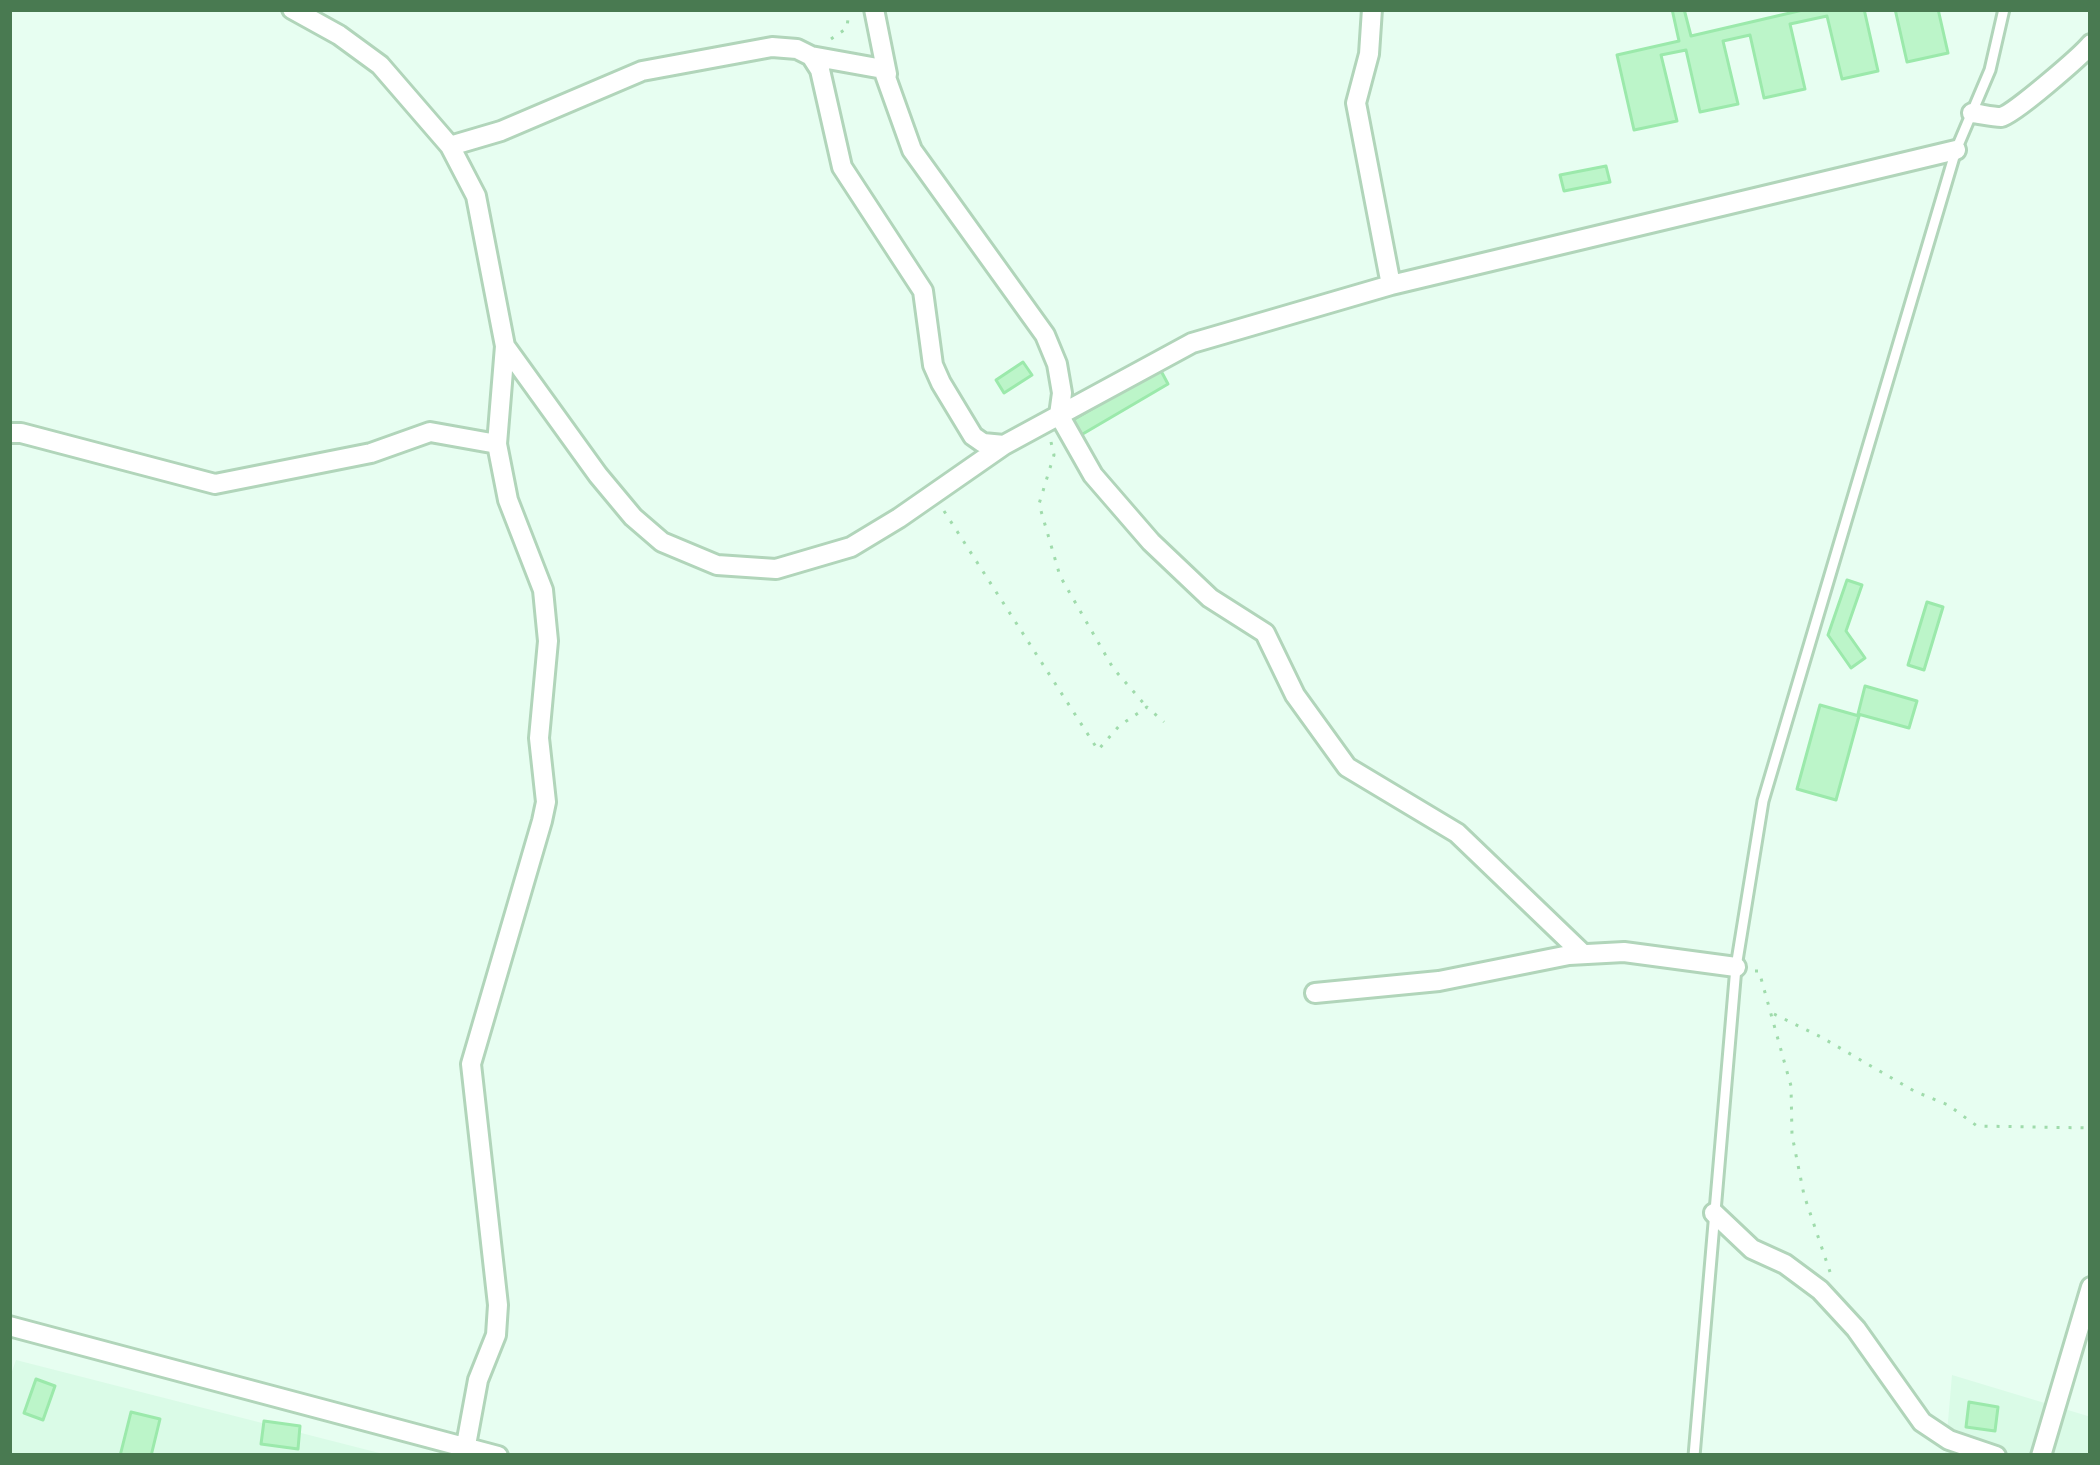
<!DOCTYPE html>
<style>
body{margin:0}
#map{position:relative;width:2100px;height:1465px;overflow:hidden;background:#e7fef1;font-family:Helvetica,sans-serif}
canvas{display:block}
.frame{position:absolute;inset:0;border:12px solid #497a51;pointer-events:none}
</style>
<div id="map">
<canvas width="2100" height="1465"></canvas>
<div class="frame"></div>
</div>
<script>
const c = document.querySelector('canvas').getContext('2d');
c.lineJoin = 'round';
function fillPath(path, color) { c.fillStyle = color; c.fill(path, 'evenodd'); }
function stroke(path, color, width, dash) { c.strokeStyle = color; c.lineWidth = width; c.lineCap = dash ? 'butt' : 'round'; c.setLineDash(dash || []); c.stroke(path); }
fillPath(new Path2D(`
 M16 1360 391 1456H9V1380Z
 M1952 1375 2091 1417V1456H1945Z`), '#dafbe7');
const building = new Path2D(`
 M1672 9H1684L1691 36 1807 9H1864L1878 71 1842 79 1827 16 1790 24 1805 89 1764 98 1750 35 1723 41 1738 104 1700 112 1686 50 1661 55 1677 121 1634 130 1617 55 1679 41Z
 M1895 9H1938L1948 53 1907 62Z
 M1606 166 1610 182 1564 191 1560 175Z
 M1023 362 1032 375 1004 393 996 380Z
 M1160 369 1168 384 1081 435 1073 420Z
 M1847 580 1862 585 1846 631 1865 658 1851 668 1828 635Z
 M1927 602 1943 607 1924 670 1908 665Z
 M1865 686 1917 701 1909 728 1858 714Z
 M1820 705 1859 716 1836 800 1797 789Z
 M36 1379 55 1386 43 1420 24 1413Z
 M1969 1402 1998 1407 1995 1431 1966 1427Z
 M131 1412 160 1419 151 1456H120Z
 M264 1421 300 1426 298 1449 261 1444Z`);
fillPath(building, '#bcf5c9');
stroke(building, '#9be9ab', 3);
const service = new Path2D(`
 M1694 1456 1736 967 1763 801 1956 150 1990 70 2004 9`);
const minor = new Path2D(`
 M292 9 339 35 380 65 450 146 476 196 505 346 497 444 508 500 543 590 548 641 539 738 546 802 542 821 471 1064 498 1305 496 1335 478 1380 466 1445
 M874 9 887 74
 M1372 9 1369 54 1356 103 1391 285
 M811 56 820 70 842 167 923 291 933 365 941 383 973 436 983 443 1004 445
 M1972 113C1981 114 1992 117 2001 117 2013 115 2081 56 2091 44
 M450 146 501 131 642 71 772 47 797 49 811 56 883 69 912 150 1045 335 1057 364 1062 393 1059 415 1093 475 1151 542 1210 598 1265 633 1295 695 1347 767 1457 833 1583 954
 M505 346 598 475 633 517 662 542 717 565 776 569 851 547 899 518 1004 445 1192 343 1391 285 1956 150
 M9 433H21L215 484 371 453 430 432 497 444
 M1315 993 1439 981 1569 955 1624 952 1736 967
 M1714 1213 1752 1249 1785 1264 1820 1290 1856 1329 1922 1422 1949 1440 1996 1456
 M9 1326 498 1456
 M2041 1456 2091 1287`);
stroke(service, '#b1d5ba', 15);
stroke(minor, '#b1d5ba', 24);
stroke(new Path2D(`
 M831 39 847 28 849 9
 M1051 442 1054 455 1039 504 1060 576 1113 668 1146 706
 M944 511 1098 750 1119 726 1147 707 1164 722
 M1755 971H1759L1791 1086 1792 1135 1804 1195 1830 1272
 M1774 1014 1821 1037 1914 1091 1948 1105 1977 1126 2091 1128`), '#9fdbab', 3, [3, 9]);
stroke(service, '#fff', 9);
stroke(minor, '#fff', 18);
</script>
